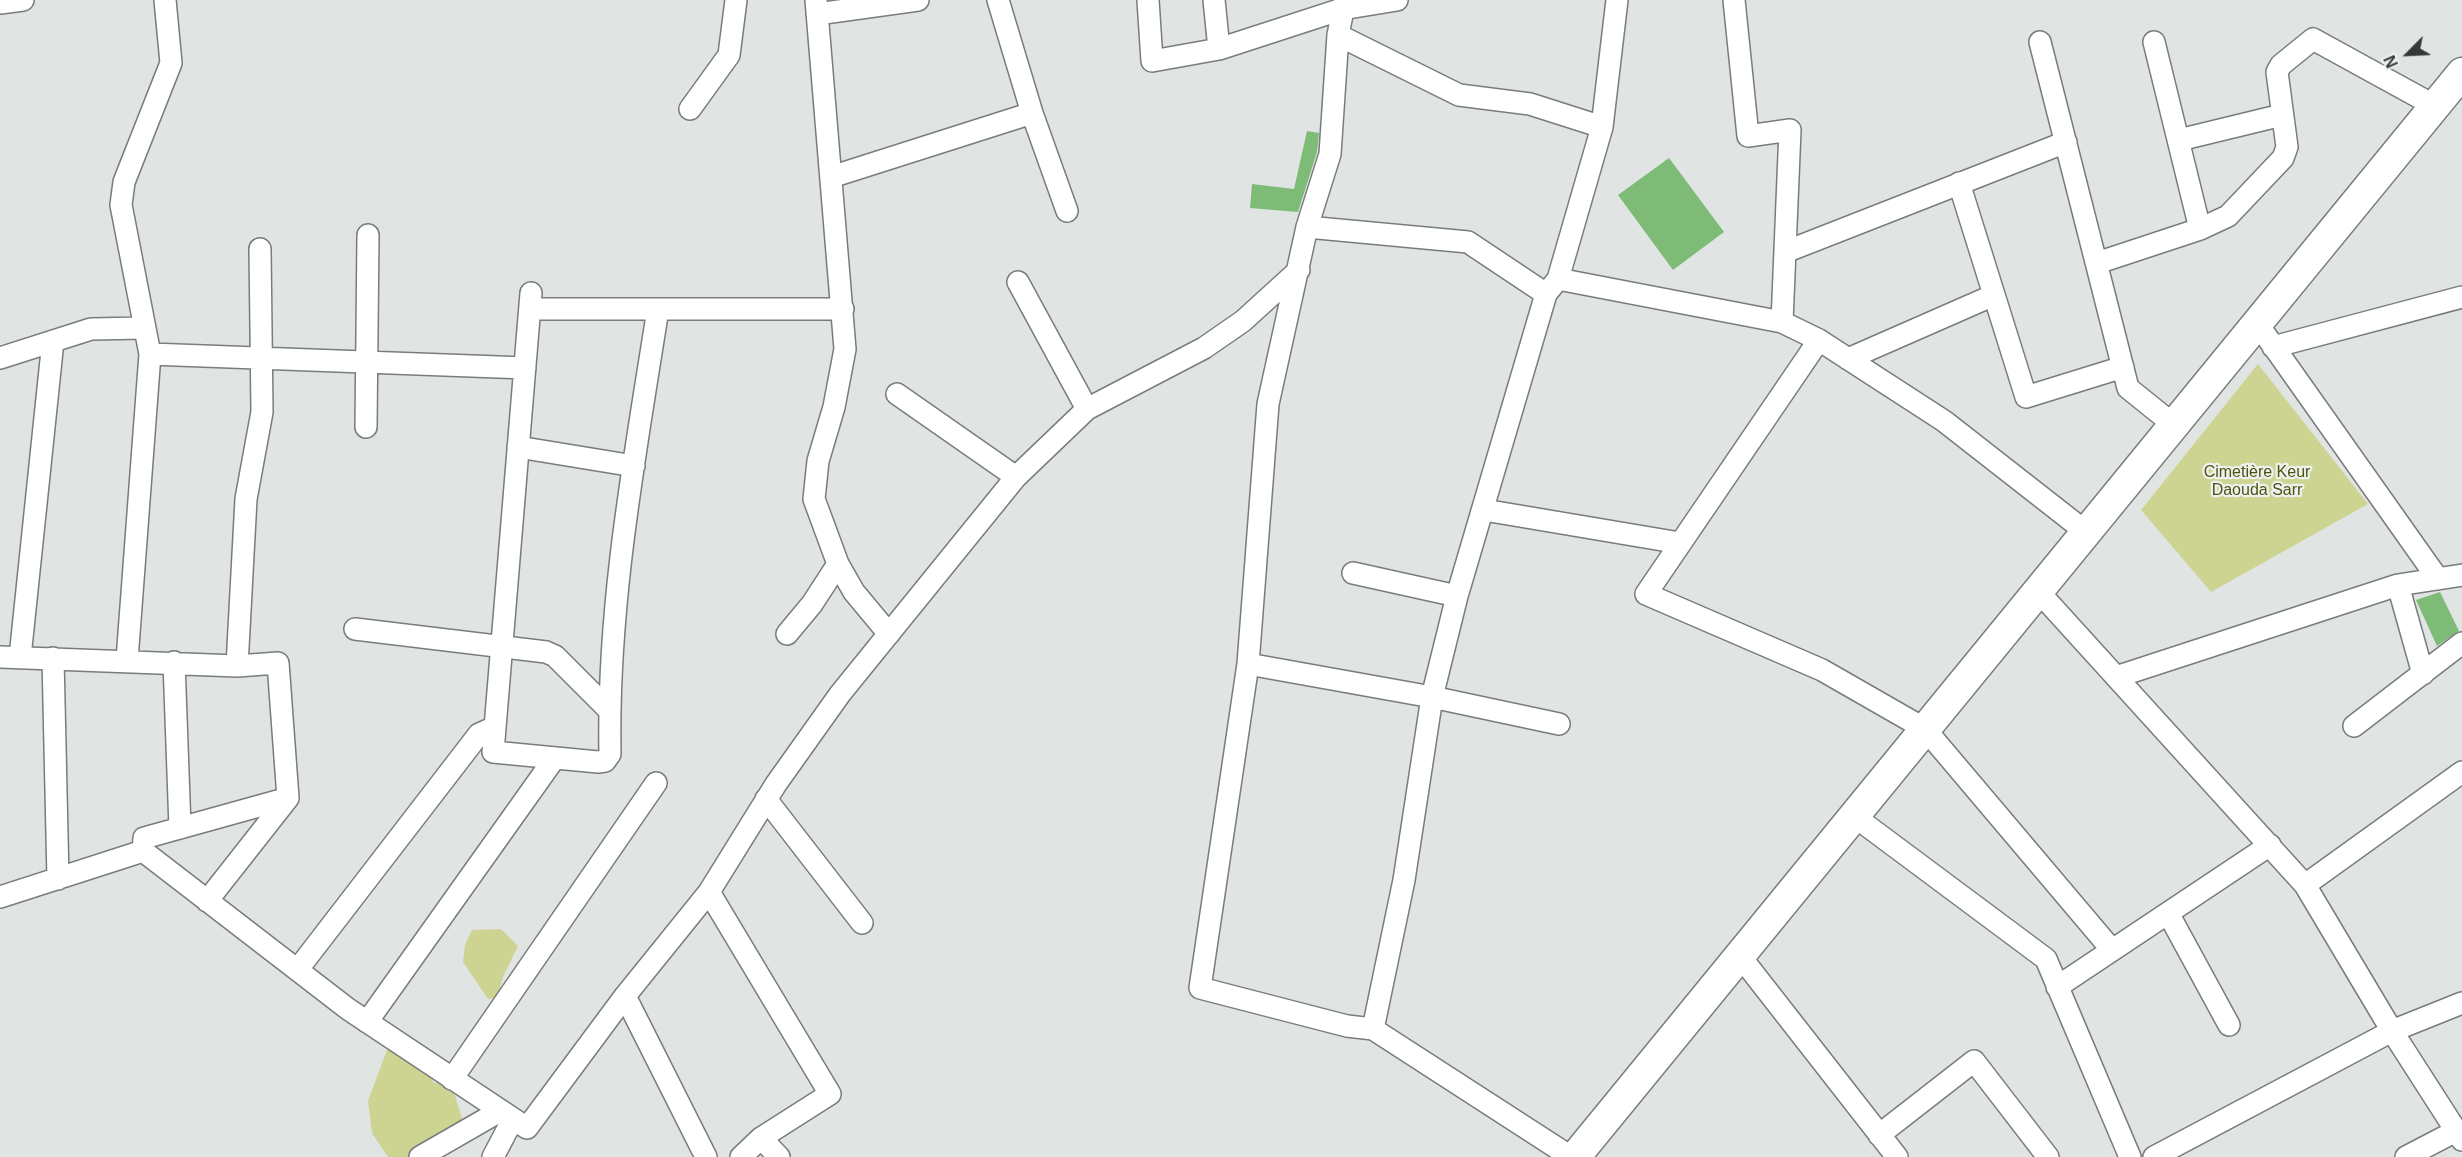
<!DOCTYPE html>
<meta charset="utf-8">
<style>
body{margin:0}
#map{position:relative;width:2462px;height:1157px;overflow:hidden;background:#e0e5e3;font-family:Helvetica,sans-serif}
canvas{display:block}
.north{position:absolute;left:2378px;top:24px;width:60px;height:60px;-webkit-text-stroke:4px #edf2f0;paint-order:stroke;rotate:246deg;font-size:16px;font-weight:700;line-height:24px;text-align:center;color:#363737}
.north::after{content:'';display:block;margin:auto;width:21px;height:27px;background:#363737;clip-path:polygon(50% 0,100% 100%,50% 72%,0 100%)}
</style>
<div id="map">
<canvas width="2462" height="1157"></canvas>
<div class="north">N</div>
</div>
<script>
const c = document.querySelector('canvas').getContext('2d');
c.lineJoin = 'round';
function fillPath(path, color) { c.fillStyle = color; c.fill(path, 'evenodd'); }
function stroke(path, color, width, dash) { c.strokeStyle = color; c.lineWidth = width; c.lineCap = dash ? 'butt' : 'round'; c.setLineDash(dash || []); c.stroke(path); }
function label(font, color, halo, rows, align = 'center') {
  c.font = font + ' Helvetica,sans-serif'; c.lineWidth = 4.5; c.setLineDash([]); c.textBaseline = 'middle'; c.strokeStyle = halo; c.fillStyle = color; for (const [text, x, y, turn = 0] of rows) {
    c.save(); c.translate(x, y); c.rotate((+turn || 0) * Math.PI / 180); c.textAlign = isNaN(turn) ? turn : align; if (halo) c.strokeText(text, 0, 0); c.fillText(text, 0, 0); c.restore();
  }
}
fillPath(new Path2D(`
 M2258 364 2368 504 2211 592 2141 510Z
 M501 929 518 946 503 977 497 998 488 999 463 962 465 945 472 930Z
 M387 1050 417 1056 434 1083 451 1082 464 1125 412 1157H388L372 1133 368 1101Z`), '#cdd492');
fillPath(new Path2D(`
 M1307 131 1319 133 1317 152 1298 212 1250 208 1252 184 1294 189Z
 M1669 158 1724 232 1673 270 1618 195Z
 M2440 592 2459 631 2437 646 2416 600Z`), '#7dbb76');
const street = new Path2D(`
 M998 0 1032 113 1067 211
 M1148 0 1152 61 1219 49 1342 9 1397 0
 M1214 0 1219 49
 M1345 0 1338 35 1330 154 1307 227 1268 404 1248 664 1200 988 1347 1026 1373 1029 1571 1157
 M1734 0 1748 136 1790 130 1782 322
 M0 3 23 0
 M817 14 918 0
 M1338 35 1459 95 1530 104 1602 127
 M2040 42 2128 388 2174 425
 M2154 42 2200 229
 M690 109 729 55 736 0
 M2179 140 2282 115
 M831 177 1032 113
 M1959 183 2026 397 2123 367
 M1307 227 1468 242 1546 294
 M1785 252 2066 142
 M2097 263 2200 229 2228 216 2283 158 2287 147 2277 72 2281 65 2313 39 2435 106
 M1558 279 1782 322 1819 340 1944 421 2086 532
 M1018 282 1087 409
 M531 293 493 752 598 762 605 761 610 754C607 604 635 456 658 309
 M530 309H843
 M2257 323 2438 579
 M1819 340 1646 594 1822 670 1925 729 2112 950
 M2273 347 2462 297
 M150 354 525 368
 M0 358 91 329 144 328
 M1848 359 1994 295
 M897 394 1016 477
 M366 427 368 235
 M518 447 634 466
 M1484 510 1680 543
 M838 564 854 592 889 634
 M1353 573 1457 596
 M2398 585 2423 674
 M2038 591 2305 885 2392 1031 2462 1140
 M355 629 546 652 555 656 609 710
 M787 634 812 604 838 564 814 499 818 461 834 407 845 349 816 0
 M0 657 237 666 278 663 288 798 207 901
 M20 657 53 341
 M53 658 58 879
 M127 660 150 354 121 205 124 182 171 63 165 0
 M174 662 180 828
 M1248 664 1432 697 1559 724
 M237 666 246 499 262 412 260 249
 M2116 677 2398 585 2462 575
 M2354 726 2462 643
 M766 799 862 923
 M1854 816 2046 959 2130 1157
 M143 851 348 1009 527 1128 625 996 709 892 776 784 840 694 1016 477 1087 409 1204 348 1243 321 1299 270
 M143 851 144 838 288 798
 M2305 885 2462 772
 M709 892 830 1094 761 1138 741 1157
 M0 897 143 851
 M2168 913 2229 1025
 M1740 956 1897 1157
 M298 969 479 734 495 727
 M2057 987 2270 845
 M625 996 706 1157
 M367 1022 554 759
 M1373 1029 1404 880 1432 697 1457 596 1546 294 1558 279 1602 127 1617 0
 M452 1079 656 783
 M1879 1135 1974 1061 2048 1157
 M761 1138 779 1157
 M420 1157 500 1111
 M493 1157 513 1119
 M2154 1157 2392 1031 2462 1003
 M2406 1157 2456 1131`);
const secondary = new Path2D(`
 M1575 1157 2462 73`);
stroke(street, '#787c7b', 24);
stroke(secondary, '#787c7b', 33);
stroke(street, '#fff', 21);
stroke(secondary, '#fff', 30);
label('16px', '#4f530d', '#edf2f0', [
 ["Cimetière Keur",2257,473],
 ["Daouda Sarr",2257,491]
]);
</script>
